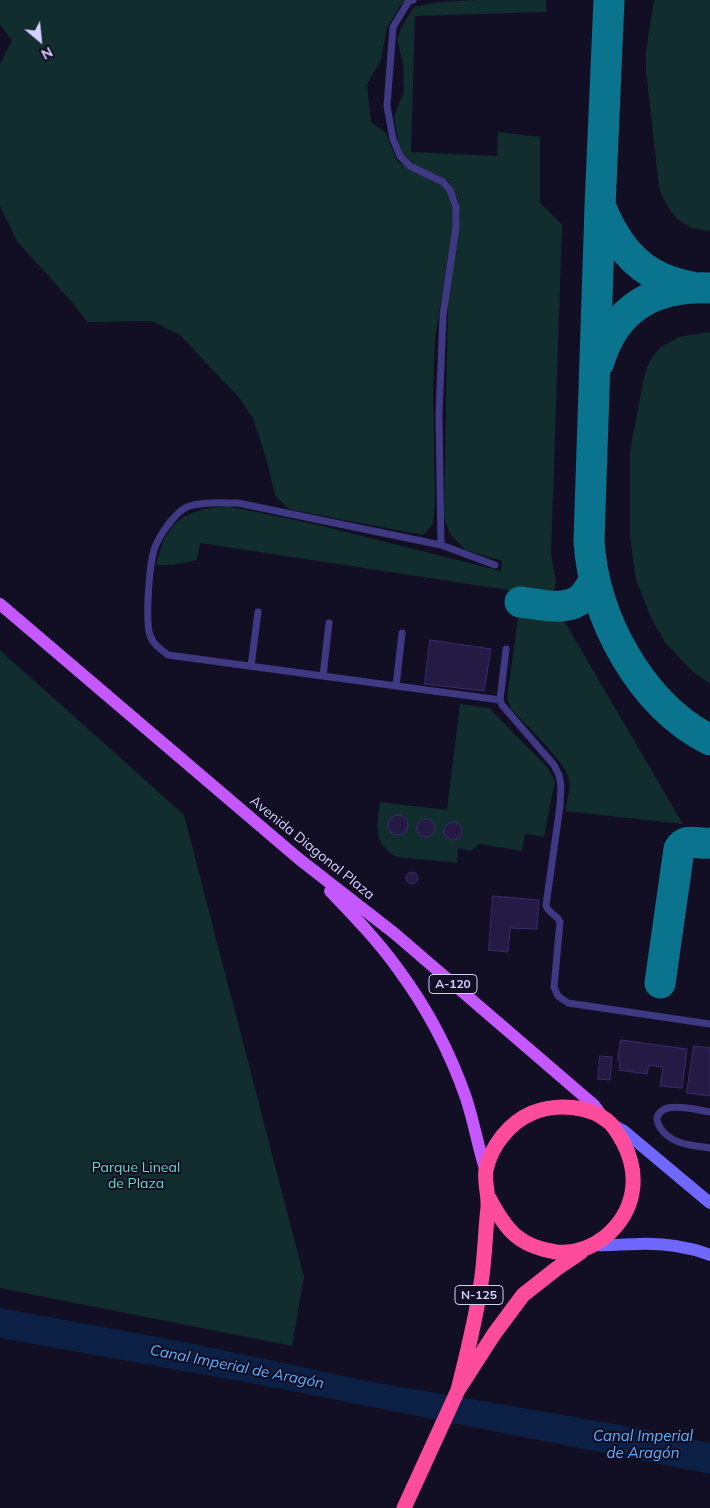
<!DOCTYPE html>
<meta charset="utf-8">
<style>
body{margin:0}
#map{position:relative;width:710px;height:1508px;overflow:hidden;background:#120e23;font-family:Mulish,sans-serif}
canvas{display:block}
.north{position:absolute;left:15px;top:15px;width:50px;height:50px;-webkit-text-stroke:4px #120e23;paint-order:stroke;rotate:152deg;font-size:14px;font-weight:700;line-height:20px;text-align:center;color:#d6d0ff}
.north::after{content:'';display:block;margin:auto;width:18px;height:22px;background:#d6d0ff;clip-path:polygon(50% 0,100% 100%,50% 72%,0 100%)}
</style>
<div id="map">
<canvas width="710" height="1508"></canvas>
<div class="north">N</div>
</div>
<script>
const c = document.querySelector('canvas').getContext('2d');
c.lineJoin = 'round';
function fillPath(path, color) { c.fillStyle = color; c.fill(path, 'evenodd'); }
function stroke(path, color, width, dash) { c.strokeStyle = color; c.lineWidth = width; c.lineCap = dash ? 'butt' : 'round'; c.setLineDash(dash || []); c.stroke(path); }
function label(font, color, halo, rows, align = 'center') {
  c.font = font + ' Mulish,sans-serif'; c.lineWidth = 4; c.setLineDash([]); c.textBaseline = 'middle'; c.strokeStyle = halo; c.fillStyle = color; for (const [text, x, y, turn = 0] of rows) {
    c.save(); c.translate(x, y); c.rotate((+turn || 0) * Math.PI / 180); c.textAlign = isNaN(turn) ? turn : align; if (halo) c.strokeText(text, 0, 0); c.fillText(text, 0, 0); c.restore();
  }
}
fillPath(new Path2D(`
 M0 0H407L400 6 387 28 381 60 367 84 371 122 386 133 397 161 413 171 441 185 449 195 453 210V229L435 338 433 389 435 503 433 524 423 535 288 509 275 495 267 461 253 418 240 399 180 335 152 321 88 322 62 291 17 241 0 206V64L12 40 0 25Z
 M477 0H546V12L415 16 411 152 497 156 498 132 540 137V203L562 225 551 554 556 581 553 595 521 592 200 543 197 560 171 565H156L163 541 174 524 185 516 204 509 227 506 314 524 501 571 502 561 465 550 450 534 444 517 448 299 450 272 460 218 458 199 448 181 415 165 400 151 394 116 404 92 403 63 397 40 402 26 414 7 438 2Z
 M654 0H710V231C704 230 696 230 690 227 673 219 665 204 659 187L646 70V51Z
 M710 332V684L691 670 665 642 652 620 636 580 630 536V451L645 372 652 357 661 347 679 337Z
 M524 614 563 619 683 824 565 811C567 800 572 786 568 776 563 760 524 723 511 709L507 698 518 617Z
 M0 650 184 815 304 1277 292 1346 0 1288Z
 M460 704 489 708 547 767 555 781 544 837 525 834 522 851 479 844 471 851 458 848 457 863 397 857C372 844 377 825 380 802L447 810Z`), '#112d2d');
fillPath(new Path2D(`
 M0 1308 190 1343 367 1381 644 1429 710 1443V1474L261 1385 0 1338Z`), '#0c1f44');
stroke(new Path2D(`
 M609 0 600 207 589 541C594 618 640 704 710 740
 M601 208C614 239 632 266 664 279 673 283 682 285 691 287
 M599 362C615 307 655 286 710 288
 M520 602C540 604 567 613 583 597 587 593 591 586 594 581
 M660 983 679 849C686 837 699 845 710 843`), '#0a748e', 31);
const building = new Path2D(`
 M430 640 491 649 484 691 425 684Z
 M388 825a10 10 0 1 1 20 0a10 10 0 1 1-20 0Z
 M417 828a9 9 0 1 1 18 0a9 9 0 1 1-18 0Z
 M444 831a9 9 0 1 1 18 0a9 9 0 1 1-18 0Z
 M406 878a6 6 0 1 1 12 0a6 6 0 1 1-12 0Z
 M493 896 539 900 537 929 510 928 508 952 489 950Z
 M621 1040 687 1049 682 1088 660 1086 663 1067 649 1065 647 1074 619 1070 620 1062 618 1061Z
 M694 1046 710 1048V1096L687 1093Z
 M600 1056 612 1057 610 1080 598 1079Z`);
fillPath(building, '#241a44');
stroke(building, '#3b2c70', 1);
stroke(new Path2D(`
 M413 0 409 1 393 27 387 106 393 139 400 156 410 166 443 182 450 190 456 207V227L443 315 439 415 441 545
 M495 565 441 545 238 503C223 503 198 501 185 508 173 515 160 535 155 547 149 563 146 615 149 631 151 643 159 648 168 655L500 700
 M506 649 500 700 502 705 554 765 559 775 561 786 560 806 546 905C548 914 557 914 560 922L554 987 558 996 568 1003 710 1024
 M251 666 258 612
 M323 676 329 623
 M396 686 402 633
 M710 1112C698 1110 679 1105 668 1108 663 1109 658 1113 657 1118 657 1122 659 1126 661 1129 673 1145 691 1145 710 1148`), '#3e3982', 7);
stroke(new Path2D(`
 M613 1125 624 1131 710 1203
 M594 1245C609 1246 623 1244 637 1244 662 1243 687 1246 710 1255`), '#6f67ff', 12);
stroke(new Path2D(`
 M0 604 299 859 394 933 594 1105 602 1116
 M330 891C354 916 378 941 398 969 427 1008 450 1052 466 1098 474 1122 478 1147 486 1172`), '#c557ff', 12);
stroke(new Path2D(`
 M458 1390C467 1354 476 1319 481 1283 485 1258 485 1233 488 1208 489 1195 484 1182 486 1170 491 1146 509 1123 532 1113 556 1103 590 1105 610 1123 615 1128 619 1135 623 1142 641 1176 635 1212 605 1237 591 1248 575 1254 556 1252 518 1246 506 1230 489 1198
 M404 1508 458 1390 494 1334 523 1295 556 1269 581 1252`), '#ff4b9c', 15);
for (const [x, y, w] of [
 [453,984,48],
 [479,1295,48]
]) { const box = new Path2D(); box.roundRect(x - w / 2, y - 9.5, w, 19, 4); c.fillStyle = '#120e23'; c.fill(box); stroke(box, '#d6d0ff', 1); }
label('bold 12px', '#d6d0ff', null, [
 ["A-120",453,984],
 ["N-125",479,1295]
]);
label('14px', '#d6d0ff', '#120e23', [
 ["Avenida Diagonal Plaza",312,848,39]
]);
label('14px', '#5cdfc2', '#120e23', [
 ["Parque Lineal",136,1168],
 ["de Plaza",136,1184]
]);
label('italic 15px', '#5eafff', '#120e23', [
 ["Canal Imperial de Aragón",237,1367,11],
 ["Canal Imperial",643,1436],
 ["de Aragón",643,1453]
]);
</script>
